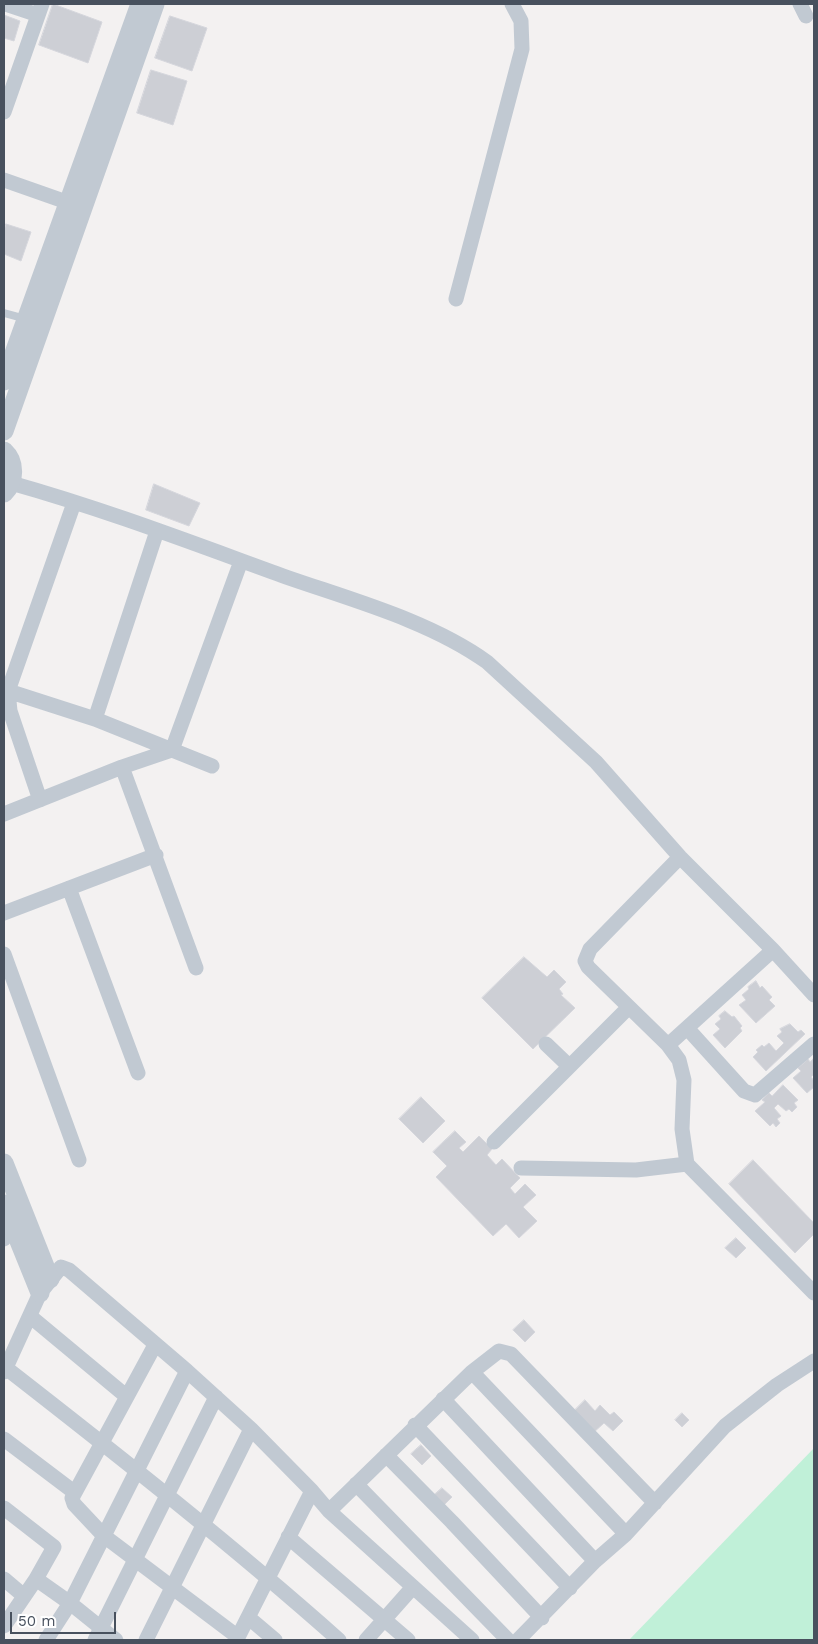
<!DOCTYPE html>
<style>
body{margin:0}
#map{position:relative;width:818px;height:1644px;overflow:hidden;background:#f3f1f1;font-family:"Work Sans",sans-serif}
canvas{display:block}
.frame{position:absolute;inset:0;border:5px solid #48515e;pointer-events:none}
.scale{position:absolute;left:10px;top:1612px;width:106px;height:22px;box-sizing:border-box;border:2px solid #48515e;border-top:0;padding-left:6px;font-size:15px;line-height:18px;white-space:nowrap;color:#48515e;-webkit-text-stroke:4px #fff;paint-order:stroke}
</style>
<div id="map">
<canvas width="818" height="1644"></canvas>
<div class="frame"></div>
<div class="scale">50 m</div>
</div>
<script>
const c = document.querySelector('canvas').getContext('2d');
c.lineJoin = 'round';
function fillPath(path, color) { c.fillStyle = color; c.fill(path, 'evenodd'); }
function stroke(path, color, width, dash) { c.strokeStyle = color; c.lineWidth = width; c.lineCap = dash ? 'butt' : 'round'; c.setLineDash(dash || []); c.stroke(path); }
fillPath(new Path2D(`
 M814 1448V1640H629Z`), '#c0f0d8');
const building = new Path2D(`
 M53 4 102 22 88 63 39 45Z
 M4 15 20 21 14 41 4 38Z
 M170 16 207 28 192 71 155 58Z
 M151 70 187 81 173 125 137 113Z
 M6 224 31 232 21 261 4 254V231Z
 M154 484 200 503 189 526 146 510Z
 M524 957 547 977 554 970 566 982 559 989 563 994 561 995 575 1008 533 1049 482 998Z
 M756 981 760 988 762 986 772 997 769 1000 775 1006 756 1023 739 1005 746 1000 742 995 749 989 748 987Z
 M725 1011 732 1017 734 1016 742 1026 740 1028 742 1031 725 1048 713 1035 720 1029 715 1024 721 1019 719 1016Z
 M790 1024 798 1032 801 1030 805 1034 766 1071 753 1057 758 1052 756 1050 762 1045 764 1047 769 1043 776 1051 784 1043 777 1036 782 1032 780 1029Z
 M814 1058V1074L811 1077 814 1081V1087L807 1093 793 1078 801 1071 798 1068 808 1059 810 1062Z
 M783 1085 798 1100 794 1103 797 1107 792 1112 789 1109 786 1111 778 1104 774 1108 781 1116 777 1119 780 1123 776 1127 773 1123 770 1126 755 1111 765 1102 762 1100 769 1093 772 1096Z
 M421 1097 445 1121 423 1143 399 1119Z
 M455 1131 466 1142 459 1148 463 1152 479 1136 492 1149 487 1155 496 1165 502 1159 520 1178 510 1188 515 1194 525 1184 536 1195 523 1207 537 1221 519 1238 506 1224 493 1236 436 1177 447 1166 433 1152Z
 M753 1160 814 1223V1234L795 1253 729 1184Z
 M736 1238 746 1248 736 1258 725 1248Z
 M524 1320 535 1332 525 1342 513 1330Z
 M585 1400 595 1411 600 1405 610 1415 614 1412 623 1421 613 1431 604 1423 592 1434 572 1413Z
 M682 1413 689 1420 682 1427 675 1420Z
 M421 1445 431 1456 422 1465 411 1454Z
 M442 1488 452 1497 441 1508 431 1498Z`);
fillPath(building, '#cdcfd5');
stroke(building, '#d5d6dc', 1);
stroke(new Path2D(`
 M4 313 26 319`), '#c1c9d2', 8);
stroke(new Path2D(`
 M5 4 38 15
 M800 4 806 16
 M4 112 42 4
 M4 180 78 206
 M456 299 522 49 521 21 512 4
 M11 483C104 509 195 544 286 577 352 600 430 621 487 662L596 762 680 857 773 950 814 995
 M8 691 95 719 212 766
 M95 719 157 531
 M122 767 196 968
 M40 800 10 711 8 691 74 503
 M4 814 122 767 172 750 241 561
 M680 857 590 949 585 961 588 967 668 1045 679 1060 684 1080 682 1129 687 1164 814 1293
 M69 888 138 1073
 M4 913 156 855
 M4 954 79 1160
 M687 1028 744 1091 755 1095 814 1044
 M546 1044 569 1066
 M668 1045 773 950
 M494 1142 628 1008
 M521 1168 636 1170 687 1164
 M4 1239 17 1219
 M31 1317 126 1396
 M155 1345 72 1498 74 1504 104 1536 238 1637 312 1491 251 1429 187 1371
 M6 1368C119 1456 232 1545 339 1640
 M4 1372 40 1293 61 1267 69 1270 187 1371 70 1603 46 1640
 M472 1372 626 1534
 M443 1399 595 1561
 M415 1425 570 1588
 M4 1439 74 1492
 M386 1455 452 1522 542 1618
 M356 1484 508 1640
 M312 1491 329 1511 472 1640
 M4 1508 54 1547 36 1579
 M329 1511 472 1372 499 1351 511 1354 655 1503
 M288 1537 408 1640
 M4 1579 24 1596
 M249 1618 275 1640
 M4 1626 36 1579 70 1603 116 1640
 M95 1640 216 1397
 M146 1640 251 1429
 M366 1640 413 1587
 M518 1640 595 1561 626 1534 725 1426 777 1385 814 1361`), '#c1c9d2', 15);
stroke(new Path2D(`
 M4 381 140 4
 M4 431 155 4
 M4 451C16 462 15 482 4 493
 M4 1163 50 1279
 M4 1204 40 1293`), '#c1c9d2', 19);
</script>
